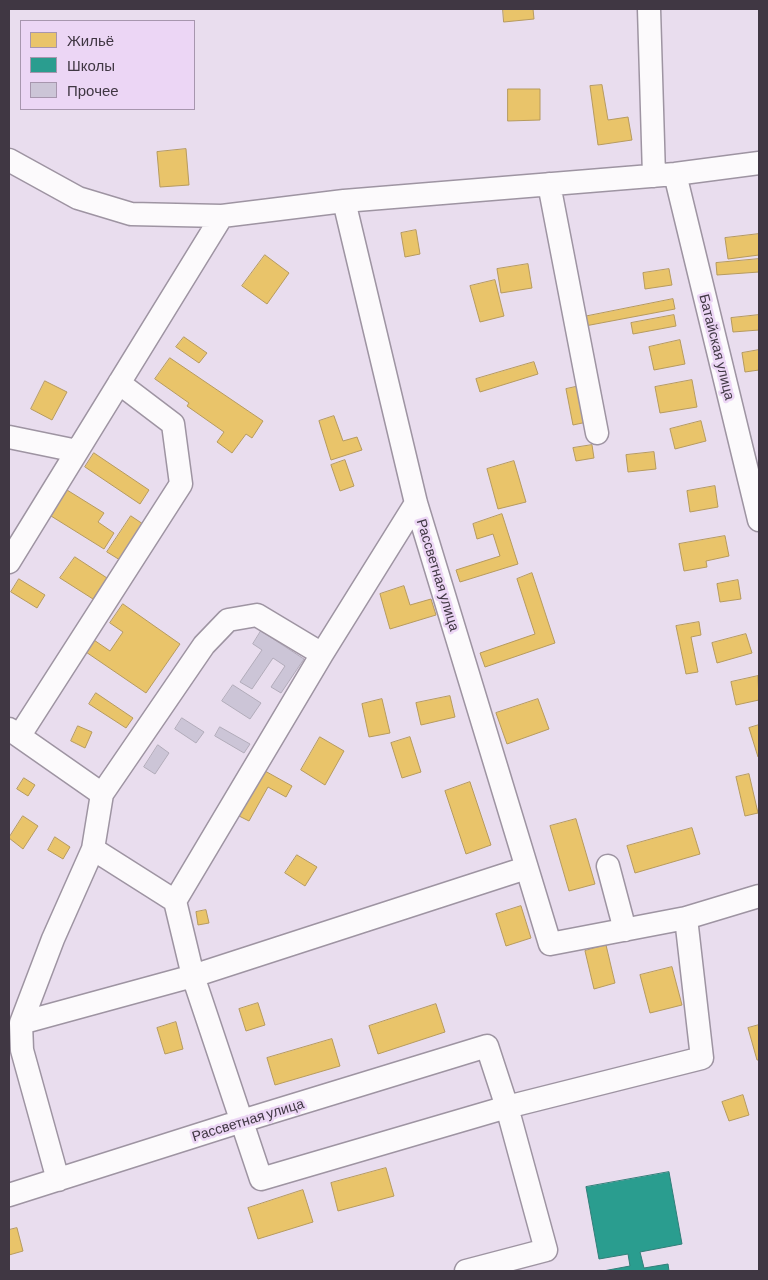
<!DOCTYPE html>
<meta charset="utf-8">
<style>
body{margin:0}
#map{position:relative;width:768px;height:1280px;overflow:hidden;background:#e9ddee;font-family:Barlow,sans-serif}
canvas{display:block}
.frame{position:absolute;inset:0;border:10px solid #403743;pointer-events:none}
.legend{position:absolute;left:20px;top:20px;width:175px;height:90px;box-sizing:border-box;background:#ecd6f5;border:1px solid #a796ae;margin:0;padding:6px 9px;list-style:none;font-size:15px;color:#403743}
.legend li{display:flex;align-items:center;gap:10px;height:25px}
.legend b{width:25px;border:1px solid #a796ae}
</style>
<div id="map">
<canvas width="768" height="1280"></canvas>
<div class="frame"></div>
<ul class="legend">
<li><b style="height:14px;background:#e9c46a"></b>Жильё</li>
<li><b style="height:14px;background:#2a9d8f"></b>Школы</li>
<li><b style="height:14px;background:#ccc5d7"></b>Прочее</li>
</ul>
</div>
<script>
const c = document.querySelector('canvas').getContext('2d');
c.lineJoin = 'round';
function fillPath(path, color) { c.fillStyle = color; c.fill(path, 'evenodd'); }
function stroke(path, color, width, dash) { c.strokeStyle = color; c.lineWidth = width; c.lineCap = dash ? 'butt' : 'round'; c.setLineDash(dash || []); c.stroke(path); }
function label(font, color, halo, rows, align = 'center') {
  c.font = font + ' Barlow,sans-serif'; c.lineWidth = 5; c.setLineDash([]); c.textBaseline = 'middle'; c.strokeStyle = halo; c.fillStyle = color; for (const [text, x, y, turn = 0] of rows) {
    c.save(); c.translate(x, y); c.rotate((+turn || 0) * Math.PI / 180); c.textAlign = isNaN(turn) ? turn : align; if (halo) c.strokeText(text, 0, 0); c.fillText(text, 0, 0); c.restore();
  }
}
const homes = new Path2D(`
 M503 9H533L534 19 504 22Z
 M602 85 608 120 628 117 632 140 598 145 590 86Z
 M508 89H540V120L508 121Z
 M186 149 189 185 160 187 157 152Z
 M416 230 420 254 405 257 401 233Z
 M759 234V255L728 259 725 238Z
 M265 255 289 273 267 304 242 286Z
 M759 259V272L717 275 716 263Z
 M528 264 532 288 501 293 497 269Z
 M669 269 672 285 645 289 643 273Z
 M495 280 504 316 480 322 470 286Z
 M673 299 675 309 585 326 583 317Z
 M674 315 676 326 633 334 631 323Z
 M759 315V330L733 332 731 318Z
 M184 337 207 353 199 363 176 347Z
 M680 340 685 364 654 370 649 347Z
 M759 350V370L745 372 742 353Z
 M170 358 263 421 252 438 246 434 232 453 217 442 224 432 187 406 189 403 155 379Z
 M534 362 538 374 480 392 476 379Z
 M692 380 697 407 660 413 655 387Z
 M45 381 67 392 52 420 31 409Z
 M580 386 587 422 573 425 566 389Z
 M334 416 343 441 357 437 362 450 331 460 319 421Z
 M701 421 706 441 675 449 670 429Z
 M592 445 594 458 576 461 573 448Z
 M654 452 656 469 628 472 626 455Z
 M94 453 149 490 140 504 85 467Z
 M345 460 354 486 340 491 331 465Z
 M514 461 526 502 498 509 487 469Z
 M715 486 718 507 690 512 687 491Z
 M67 490 104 513 98 522 114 533 104 549 51 516Z
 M502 514 518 564 460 582 456 570 500 556 493 534 477 539 473 524Z
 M131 516 143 524 120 560 107 552Z
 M725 536 729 556 706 561 707 567 684 571 679 544Z
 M75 557 107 578 93 599 60 578Z
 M532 573 555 643 485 667 480 653 535 634 517 579Z
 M19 579 45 595 37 608 11 592Z
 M738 580 741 599 720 602 717 584Z
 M404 586 410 605 431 599 436 615 390 629 380 594Z
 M123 604 180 644 146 693 83 650 91 638 110 651 123 632 110 623Z
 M699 622 701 635 691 637 698 672 686 674 676 626Z
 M746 634 752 653 717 663 712 643Z
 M758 676 759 700 736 705 731 682Z
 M96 693 133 718 126 728 89 704Z
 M450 696 455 717 421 725 416 703Z
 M382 699 390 733 369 737 362 704Z
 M538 699 549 729 507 744 496 713Z
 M759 725V756L758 757 749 728Z
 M78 726 92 732 85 748 71 741Z
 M320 737 344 751 325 785 301 770Z
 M410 737 421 772 402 778 391 743Z
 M265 771 292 786 286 797 268 787 249 821 239 816Z
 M749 774 758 813 745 816 736 777Z
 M24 778 35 785 28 796 17 789Z
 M470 782 491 845 466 854 445 791Z
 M23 816 38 826 23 849 9 838Z
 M576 819 595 884 569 891 550 826Z
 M692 828 700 854 635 873 627 846Z
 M55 837 70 847 63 859 48 850Z
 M297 855 317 867 305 886 285 873Z
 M521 906 531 938 506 946 496 914Z
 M206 910 209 923 198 925 196 912Z
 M606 945 615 983 594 989 585 951Z
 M672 967 682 1005 650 1013 640 975Z
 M258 1003 265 1025 246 1031 239 1009Z
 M436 1004 445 1032 378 1054 369 1026Z
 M176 1022 183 1049 165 1054 157 1028Z
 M759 1025V1060H757L748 1028Z
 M332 1039 340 1066 275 1085 267 1058Z
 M743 1095 749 1115 729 1121 722 1102Z
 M386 1168 394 1196 338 1211 331 1183Z
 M303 1190 313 1222 258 1239 248 1208Z
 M17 1228 23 1251 9 1255V1230Z`);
fillPath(homes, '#e9c46a');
stroke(homes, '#b69a5e', 1);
const schools = new Path2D(`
 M669 1172 682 1244 640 1252 644 1268 668 1264 669 1271H603L630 1266 628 1254 599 1259 586 1187Z`);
fillPath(schools, '#2a9d8f');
stroke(schools, '#317e78', 1);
const building = new Path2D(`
 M261 631 304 659 281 693 271 687 285 666 273 658 252 689 240 682 262 650 253 644Z
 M233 685 261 703 250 719 222 701Z
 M182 718 204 732 196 743 175 729Z
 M220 727 250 744 244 753 215 736Z
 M158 745 169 753 155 774 144 767Z`);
fillPath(building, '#ccc5d7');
stroke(building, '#b1abb9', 1);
const minor = new Path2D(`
 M649 9 654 176
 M9 160 78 198 131 214 222 216 344 201 675 174 759 163
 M675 174 759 520
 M549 184 597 433
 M344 201 416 503 550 944 686 918 759 896
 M9 437 77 451
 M9 562 222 216
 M9 729 102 794
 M20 735 181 484 173 424 119 383
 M93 849 175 901 193 976 261 1179 507 1107 702 1058 686 918
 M608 866 625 930
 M175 901 322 654 416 503
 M21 1023 193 976 526 868
 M58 1180 22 1050 21 1023 53 939 93 849 102 794 204 645 228 620 257 615 322 654
 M9 1195 242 1121 487 1046 507 1107 546 1250 466 1271`);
stroke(minor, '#9e94a2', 25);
stroke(minor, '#fcfafc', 22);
label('14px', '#403743', '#ecd6f5', [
 ["Батайская улица",717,347,76],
 ["Рассветная улица",438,575,73],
 ["Рассветная улица",248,1120,-17]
]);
</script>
